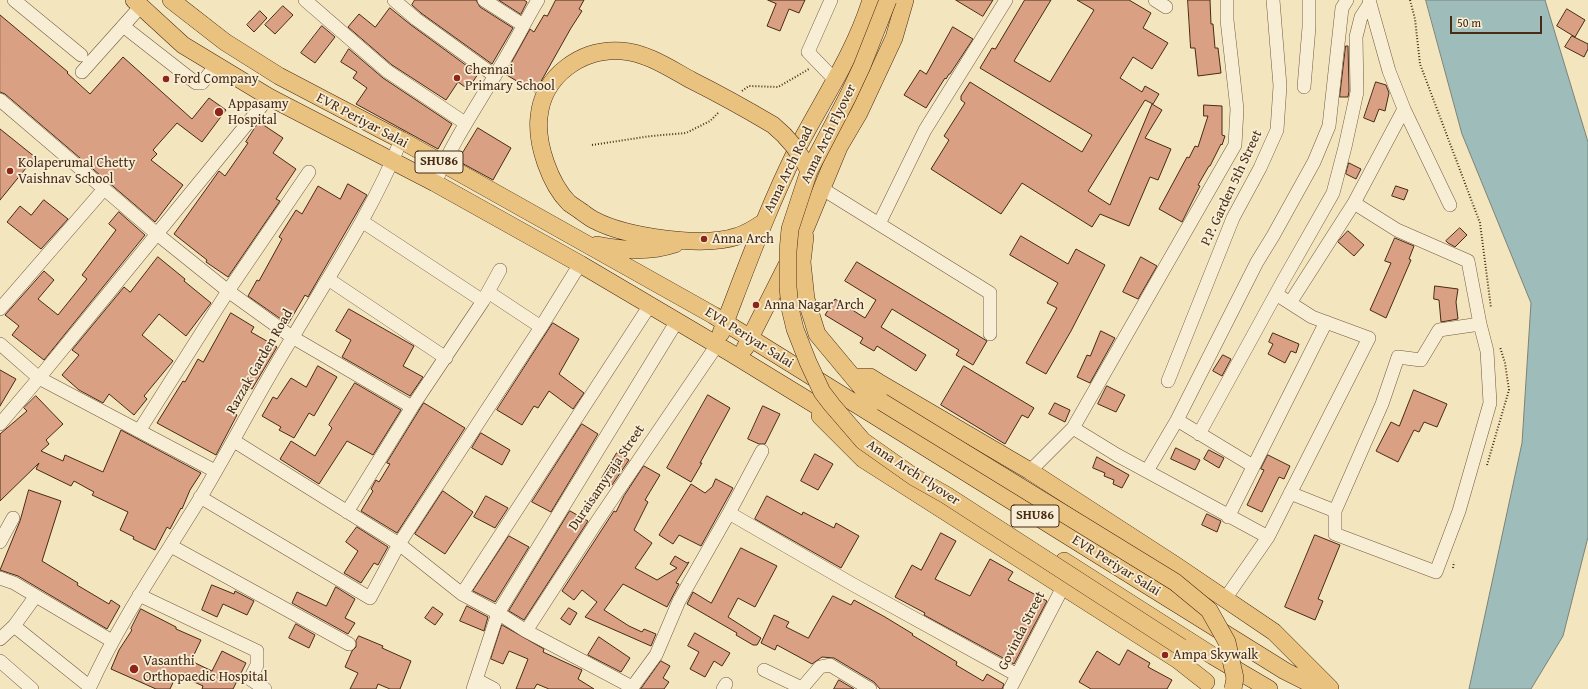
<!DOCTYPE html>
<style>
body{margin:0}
#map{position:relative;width:1588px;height:689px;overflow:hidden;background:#f3e5be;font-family:"Gentium Book Plus",serif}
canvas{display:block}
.scale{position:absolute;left:1450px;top:16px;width:92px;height:18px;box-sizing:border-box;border:2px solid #482a15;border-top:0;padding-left:5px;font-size:12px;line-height:14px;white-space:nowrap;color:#482a15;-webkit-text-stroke:3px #f7eed5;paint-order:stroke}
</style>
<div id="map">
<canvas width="1588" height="689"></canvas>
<div class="scale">50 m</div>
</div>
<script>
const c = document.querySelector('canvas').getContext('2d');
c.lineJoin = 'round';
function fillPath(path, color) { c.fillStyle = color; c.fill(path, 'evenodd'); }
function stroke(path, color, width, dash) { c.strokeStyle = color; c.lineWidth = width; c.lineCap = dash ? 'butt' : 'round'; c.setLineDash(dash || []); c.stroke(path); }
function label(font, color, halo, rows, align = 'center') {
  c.font = font + ' "Gentium Book Plus",serif'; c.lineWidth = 3.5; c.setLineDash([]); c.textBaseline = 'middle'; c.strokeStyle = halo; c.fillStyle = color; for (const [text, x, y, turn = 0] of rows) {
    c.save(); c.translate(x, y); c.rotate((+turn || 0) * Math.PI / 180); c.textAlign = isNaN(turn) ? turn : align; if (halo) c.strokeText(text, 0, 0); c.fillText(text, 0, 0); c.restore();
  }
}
const water = new Path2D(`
 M1426 0H1545L1588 142V537L1563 636 1531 689H1469L1522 443 1531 303 1462 134Z`);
fillPath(water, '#9ebdba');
stroke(water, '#7c8278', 1);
const building = new Path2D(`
 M415 0H476L480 7 513 28 492 64 421 13 412 5Z
 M499 0H524L527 2 521 14Z
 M556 0H584L579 9 582 11 571 28 535 92 505 74 530 29 534 32 544 15 547 16Z
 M768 0H805L799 13 789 9 780 31 767 26 776 4Z
 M956 0H993L983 16Z
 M1025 0H1051L1014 61 1050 82 1094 10 1077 0H1129L1151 13 1143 28 1168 43 1152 69 1133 57 1120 78 1142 92 1145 86 1159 94 1153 104 1145 100 1088 191 1110 205 1152 104 1162 110 1145 138 1171 149 1158 180 1150 177 1129 226 1100 214 1092 227 1022 183 1001 214 931 169 949 140 944 136 965 103 961 100V96L970 82 1082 152 1092 135 980 68 992 48 995 49Z
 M1188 0H1210L1211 24H1213L1215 48H1218L1221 73 1198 76 1195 48H1191Z
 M283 6 293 15 275 34 265 25Z
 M390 8 411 25 478 74 468 89 458 82 446 100 392 65 348 27 359 14 375 27Z
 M1567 9 1585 20 1575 37 1557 26Z
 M260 11 267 18 254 32 247 25Z
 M0 15 68 72 67 73 90 94 123 57 192 119 209 98 226 110 202 142 177 123 153 150 157 154 151 160 183 185 155 222 5 94 0 92Z
 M322 26 335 37 315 63 301 53Z
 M953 27 973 39 950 74H949L946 79 945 78 926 108 904 95 920 70 926 74Z
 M1572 36 1588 44V49L1584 57 1565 47Z
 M1346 46H1348L1349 91 1348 97H1340Z
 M349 49 383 78 452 124 438 149 356 104 367 88 353 78 357 72 341 62Z
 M1376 82 1386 85 1389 93 1385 111 1379 109 1374 122 1364 118Z
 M1204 105 1222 106V135L1225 136 1222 145 1221 144 1210 166H1209L1198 185 1200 186 1182 222 1159 209 1187 157 1189 158 1195 146 1198 147 1208 116H1204Z
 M259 122 283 138 273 153 296 169 276 199 280 201 228 277 206 262 207 260 174 234 219 171 225 176 248 143 246 142Z
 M478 128 511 148 493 180 458 161Z
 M0 129 35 157 0 200Z
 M1349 163 1361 169 1356 179 1346 174Z
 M348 184 367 195 308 297 305 295 288 324 248 296 257 280 259 281 282 239 279 237 296 210 302 214 318 186 340 199Z
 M1396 186 1408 190 1404 200 1392 196Z
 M44 200 68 219 41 249 7 222 20 206 31 215Z
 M119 212 145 235 44 360 12 335 19 326 5 315 44 271 54 280 38 299 58 315 87 279 82 275 116 230 109 224Z
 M1460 228 1467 235 1455 247 1448 243 1446 241Z
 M1348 231 1364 245 1354 256 1338 242Z
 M1021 236 1068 264 1076 249 1105 265 1071 331 1046 374 1026 363 1057 308 1047 303 1058 283 1010 255Z
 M1395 238 1414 246 1409 259 1411 260 1386 318 1370 310 1391 263 1385 261Z
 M158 257 185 279 184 281 211 303 186 336 159 314 142 335 173 361 144 396 147 399 134 415 109 394 103 403 79 390 62 375 79 355 72 350 124 287 130 292Z
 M1141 257 1157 266 1138 299 1123 292Z
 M857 262 987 341 973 365 956 355 959 350 892 309 881 327 926 355 916 371 877 346 874 351 860 343 863 338 825 315 835 299 865 318 876 300 845 281Z
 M1435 286 1458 289 1456 302 1458 319 1441 322 1439 300 1434 299Z
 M349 309 414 346 403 366 423 377 410 396 342 357 351 340 336 331Z
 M231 313 254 327 251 332 277 347 252 389 250 388 235 414 237 415 216 455 157 423 183 381 185 382 198 359 203 362Z
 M553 323 579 339 559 374 584 393 573 409 549 391 538 408 534 406 522 425 497 410Z
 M1101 331 1115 338 1090 383 1077 377 1087 355 1090 356Z
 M1273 333 1299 344 1296 353 1291 351 1285 363 1268 354 1273 344 1269 342Z
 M1223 355 1231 359 1222 376 1213 371Z
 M318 366 337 377 314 416 309 413 294 438 279 430 281 427 262 416 273 397 277 399 291 378 306 387Z
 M964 366 1034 408 1028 418 1022 415 1005 444 941 405Z
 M0 370 16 379 0 406Z
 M355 383 401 410 373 455 347 441 319 484 280 459 291 441 315 456 332 428 329 425Z
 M1107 386 1125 395 1116 412 1098 404Z
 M1414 390 1447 404 1437 427 1424 422 1419 432 1414 430 1398 462 1376 451 1391 422 1399 426Z
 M708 395 730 408 700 463H702L691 482 667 468Z
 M36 396 63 424 46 440 49 444 41 451 63 461 65 455 103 472 121 430 201 473 190 490 182 509 181 508 170 529 167 527 155 550 133 539 134 537 120 530 128 512 92 495 94 492 74 481 71 486 36 469 39 463 0 501V434L27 411 24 408Z
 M424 403 465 428 397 533 361 511 373 491 371 489 376 480 379 482 390 464 387 463Z
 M1055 403 1070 410 1065 422 1049 414Z
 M763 406 780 414 765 444H759L748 439Z
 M582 424 598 434 551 512 532 502Z
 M481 433 510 450 502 465 472 448Z
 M1176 448 1200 460 1195 470 1171 459Z
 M1209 450 1224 458 1219 468 1204 459Z
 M617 453 629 460 612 485 602 478Z
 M815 454 833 464 818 490 801 481Z
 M1268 455 1290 466 1284 479 1279 477 1262 512 1247 505 1264 470 1261 469Z
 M1097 457 1129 475 1122 488 1113 484 1114 480 1104 476 1105 473 1093 468Z
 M644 466 660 475 645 500 648 502 634 530 652 543 635 568 657 580 677 568 670 564 675 556 687 563 689 562 676 583 679 584 667 607 623 584 604 610 629 626 642 632 644 629 656 634 651 646 585 617 597 602 582 590 574 600 562 591 614 511 616 512 624 496Z
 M716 479 733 488 701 546 679 535 673 544 659 535 691 484 705 493 712 487Z
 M29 490 61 501 42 561 78 583 77 585 109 604 111 600 120 606 107 629 18 576 0 570 20 521Z
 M443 491 473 512 445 554 415 534Z
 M486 496 508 508 495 528 474 517Z
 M767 496 802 515 803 512 834 528 836 523 859 536 841 568 755 519Z
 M570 511 588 521 524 620 509 611Z
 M1207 514 1221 521 1217 532 1202 525Z
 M357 527 388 547 378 565 374 563 361 583 344 573 358 551 346 542Z
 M941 533 956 541 935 579 970 596 990 559 1013 572 1008 580 1047 601 1014 664 924 615 925 613 895 597 912 565 921 570Z
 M1315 535 1340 545 1318 599 1323 601 1315 620 1285 607Z
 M509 536 529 547 495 602 473 591Z
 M741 548 777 566 755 607 738 598 728 617 761 638 757 645H753L736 635 737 633 687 604 693 592 711 603Z
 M212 585 234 594 235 591 254 601 247 615 223 604 217 617 202 610Z
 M336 587 355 599 345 618 355 623 348 634 292 603 297 592 326 606Z
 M833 596 851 605 854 600 885 617 913 634 912 635 957 662 956 665 983 681 987 674 1004 684 1002 689H880L874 682 834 658 822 657 812 664 777 645 775 650 761 643 774 615 789 622 786 627 808 638Z
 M467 606 488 617 484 631 460 621Z
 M433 607 443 614 435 625 425 618Z
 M569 608 577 613 570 625 561 619Z
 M141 609 176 627V629L201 640 191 661 212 671 222 651 246 663 233 689H202L203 686 177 674 170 689H156L111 669 119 650 132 630 131 629Z
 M296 624 315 635 309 648 289 638Z
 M502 625 544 649 543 652 582 670 578 679 594 689H549L537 684 534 689H516L528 659 509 651 503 664 491 659Z
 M695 633 730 653 722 666 714 661 705 677 690 669 699 652 688 646Z
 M359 636 383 646 382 648 411 661 400 689H390L378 684 376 689H350L358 673 345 667 352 651 356 647V641Z
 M599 637 630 658 621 672 588 655Z
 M1128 650 1150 663 1148 667 1172 680 1167 689H1091L1079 682 1097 651 1119 665Z
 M661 661 670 666 663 678 669 682 664 689H641Z
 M839 680 854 689H834Z`);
fillPath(building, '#daa084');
stroke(building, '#482a15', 1);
const minor = new Path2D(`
 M14 0 81 55
 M305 0 387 71 465 123
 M394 0 416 19 495 76
 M484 0 523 25
 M831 0 808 52 835 80
 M1155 0 1166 7
 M123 26 196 83H202L216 65
 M82 72 141 6
 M1304 87 1309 27V0
 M0 100 157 234 228 291 292 337 412 407
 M1404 109 1450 205
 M435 183C451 145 473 112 494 77 510 52 523 25 538 0
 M821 188 879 224 925 130 1006 0
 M363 222 483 301
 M879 224 990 293V334
 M328 279 446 358
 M488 292 541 327
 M1290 303 1354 203 1404 109 1389 71 1369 0
 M0 309 104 189
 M0 344 39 378 215 471
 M1168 381 1233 218 1260 168 1277 130 1280 86 1273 0
 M1177 420 1253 466
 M0 424 39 378 269 97
 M1073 428 1117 455 1268 537
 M139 431 228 291 309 172
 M1199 434 1283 281 1333 193 1345 147 1357 92 1356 37 1361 17 1370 3
 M234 441 399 544 462 594 498 613 526 631 632 687
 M1030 471 1073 428 1235 145 1237 109 1227 20V0
 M1147 471 1177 420 1257 262 1273 236 1314 162 1329 126 1342 8 1347 0
 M1290 493 1335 511V534L1436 572 1459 511 1490 403 1487 351 1480 324 1468 261 1397 230 1354 203
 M200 497 370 598 399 544 541 327 580 264
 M1335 511 1382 404 1398 357 1421 360 1439 330 1480 324
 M347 512 412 407 483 301 500 270
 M729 513 762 451
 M1228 517 1326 322
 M0 542 13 518
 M171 546 349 644
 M0 578 14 583 112 641
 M462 594 650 305
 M139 595 257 651V665L250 679 265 689
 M1225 599 1268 537 1369 338 1312 317 1276 294
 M14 626 90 687
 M526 631 598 520 717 345
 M0 639 14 626 35 597
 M0 661 32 689
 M764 670 802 688 820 667 830 665 870 689
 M477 680 494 689
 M89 689C119 622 161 562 199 500 232 445 260 389 294 335 332 271 373 210 401 140
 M473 689 498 613 677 321
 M631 689 656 655 679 601 729 513 852 584 1017 675
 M723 689 726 684
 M1010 689 1063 587`);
const major = new Path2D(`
 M134 0 183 45 269 97 435 183 580 264 729 352 845 423
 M171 0 225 42 279 76 401 140 713 315 1285 671 1321 689
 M582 212C586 215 590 218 594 220 626 237 704 248 738 236 748 233 755 228 764 222
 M805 237 802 262 806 299 817 334 867 394 882 402
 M597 245C625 250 647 253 675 244
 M721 333C745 271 768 207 798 147 823 99 855 52 871 0
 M745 348 806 227 839 147 859 113 894 38 905 0
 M853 377H870L878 382 1030 471 1175 565 1274 632 1330 688
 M820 416 863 459 1178 660 1206 682
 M1064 561 1213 656 1269 689`);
stroke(minor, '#73593f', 14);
stroke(major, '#482a15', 18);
stroke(new Path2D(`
 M1410 0 1415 19 1420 64 1480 223 1491 308
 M742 91 749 86 778 87 809 69
 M592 145 651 136 686 133 710 121 719 112
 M1487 465 1509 390 1505 363 1500 347
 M1453 568 1454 562`), '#482a15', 2, [1, 2]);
stroke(minor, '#f7eed5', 13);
stroke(major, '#eac27f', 17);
const majorBridge = new Path2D(`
 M888 0 862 66 848 96 809 171 790 229 788 251V287L790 308 795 329 808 362 822 392 832 405 863 441 914 477 946 495 1181 647
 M582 212C578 209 573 206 569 203 550 184 536 144 539 117 543 75 582 48 622 51 647 53 669 68 691 80 719 94 746 109 773 125 789 138 800 152 809 171
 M882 402 1175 582 1209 610 1227 642 1235 678 1233 689`);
stroke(majorBridge, '#482a15', 18, []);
stroke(majorBridge, '#eac27f', 17);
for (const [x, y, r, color] of [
 [457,78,4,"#8f2418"],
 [166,79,4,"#8f2418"],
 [219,112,5,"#8f2418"],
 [10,171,4,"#8f2418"],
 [704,239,4,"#8f2418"],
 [756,305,4,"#8f2418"],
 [1165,655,4,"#8f2418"],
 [134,669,5,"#8f2418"]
]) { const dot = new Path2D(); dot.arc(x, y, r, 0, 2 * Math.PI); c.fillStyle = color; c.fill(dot); stroke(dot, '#f7eed5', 1.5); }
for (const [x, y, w] of [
 [439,162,48],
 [1035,516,48]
]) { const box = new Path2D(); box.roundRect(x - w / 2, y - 11, w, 22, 3); c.fillStyle = '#f7eed5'; c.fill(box); stroke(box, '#482a15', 1); }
label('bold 13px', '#482a15', null, [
 ["SHU86",439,162],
 ["SHU86",1035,516]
]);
label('14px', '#482a15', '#f7eed5', [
 ["Chennai",465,70],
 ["Primary School",465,86],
 ["Ford Company",174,79],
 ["Appasamy",228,104],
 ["Hospital",228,120],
 ["Kolaperumal Chetty",18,163],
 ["Vaishnav School",18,179],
 ["Anna Arch",712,239],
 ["Anna Nagar Arch",764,305],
 ["Ampa Skywalk",1173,655],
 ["Vasanthi",143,661],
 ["Orthopaedic Hospital",143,677]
], 'left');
label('14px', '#482a15', '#f7eed5', [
 ["EVR Periyar Salai",362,121,28],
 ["Anna Arch Flyover",829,134,-64],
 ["Anna Arch Road",789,170,-64],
 ["P.P. Garden 5th Street",1232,188,-65],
 ["EVR Periyar Salai",749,338,32],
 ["Razzak Garden Road",260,362,-60],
 ["Anna Arch Flyover",913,473,33],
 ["Duraisamyraja Street",607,478,-56],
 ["EVR Periyar Salai",1116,566,32],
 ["Govinda Street",1022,631,-63]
]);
</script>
